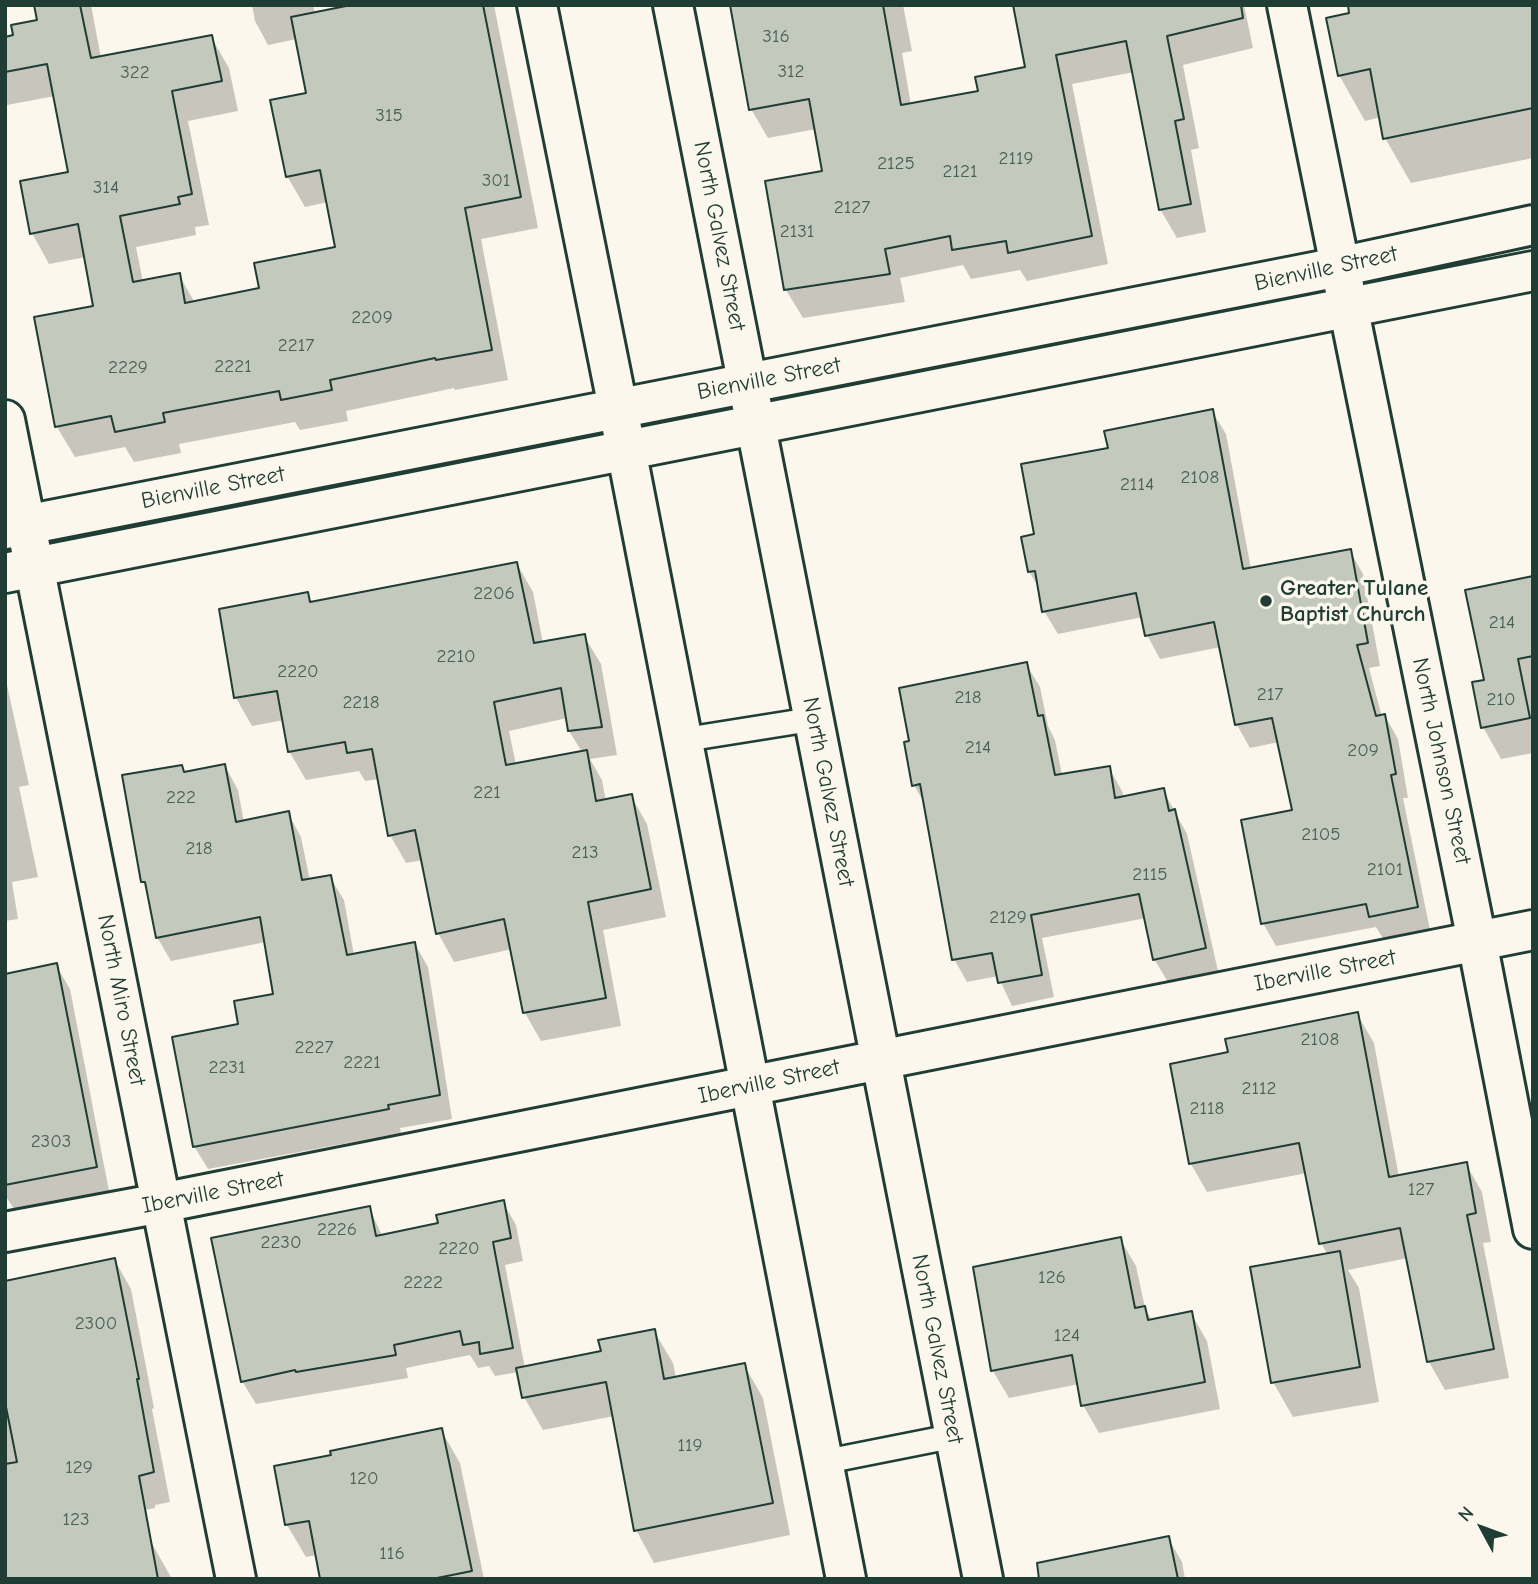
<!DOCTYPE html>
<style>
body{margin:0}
#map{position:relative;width:1538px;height:1584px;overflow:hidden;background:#fbf7ec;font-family:"Comic Neue",sans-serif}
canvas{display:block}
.frame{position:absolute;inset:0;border:7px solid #1f3d34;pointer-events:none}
.north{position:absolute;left:1447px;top:1493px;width:70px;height:70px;-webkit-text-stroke:5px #fbf7ec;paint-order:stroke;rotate:311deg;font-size:19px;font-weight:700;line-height:28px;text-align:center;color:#1f3d34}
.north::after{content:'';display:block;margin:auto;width:24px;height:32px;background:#1f3d34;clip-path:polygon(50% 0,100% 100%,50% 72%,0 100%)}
</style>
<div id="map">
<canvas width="1538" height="1584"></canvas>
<div class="frame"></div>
<div class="north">N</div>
</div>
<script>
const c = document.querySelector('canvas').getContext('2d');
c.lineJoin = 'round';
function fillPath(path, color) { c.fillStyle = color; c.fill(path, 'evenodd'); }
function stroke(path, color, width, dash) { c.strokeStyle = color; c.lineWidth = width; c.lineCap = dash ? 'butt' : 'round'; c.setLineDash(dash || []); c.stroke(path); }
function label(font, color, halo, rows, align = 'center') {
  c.font = font + ' "Comic Neue",sans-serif'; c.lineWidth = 7; c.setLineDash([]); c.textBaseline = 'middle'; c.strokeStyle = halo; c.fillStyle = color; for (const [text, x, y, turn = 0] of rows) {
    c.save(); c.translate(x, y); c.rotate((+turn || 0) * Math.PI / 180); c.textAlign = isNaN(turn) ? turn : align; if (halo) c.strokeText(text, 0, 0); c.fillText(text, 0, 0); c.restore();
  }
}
fillPath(new Path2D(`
 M36 5H91L101 58 211 37 229 68 238 111 188 121 209 225 195 227 196 235 136 247 143 282 179 275 195 303 261 290 337 248 328 202 305 207 287 176 309 95 297 39 268 45 255 21 252 5H313L315 14 360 5H494L538 228 481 239 508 380 455 390 454 388 346 411 348 421 300 430 295 422 179 444 181 453 134 462 125 447 75 457 57 427 36 319 95 307 86 257 49 264 32 233 70 173 55 96 7 105 5 103V39L15 37 39 22Z
 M732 5H903L912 51 902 53 911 105 980 92 1027 68 1015 5H1244L1253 48 1183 65 1199 148 1191 150 1206 232 1177 238 1160 209 1134 72 1072 84 1108 264 1027 281 1020 270 971 279 963 265 900 278 905 302 803 318 786 290 824 172 816 129 768 138 751 109Z
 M1533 5V158L1411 183 1385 138 1381 117 1365 121 1339 75Z
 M1212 411 1226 434 1251 569 1350 551 1363 574 1380 666 1369 668 1382 717 1385 716 1398 739 1408 798H1403L1430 930 1384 940 1376 927 1276 946 1263 923 1294 811 1279 742 1250 748 1237 725 1221 647 1160 659 1147 635 1143 617 1058 634 1044 611 1040 590 1029 571 1036 536 1110 449Z
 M517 564 533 592 543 643 584 636 601 664 617 755 590 759 602 780 606 801 631 796 647 824 666 917 603 930 621 1026 541 1041 525 1013 512 949 454 962 438 933 423 860 406 863 390 835 379 779 365 781 359 771 306 780 289 751 284 720 252 726 236 698 307 594 313 603ZM567 718 569 731 582 752 516 765 509 731Z
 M1533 577V753L1501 759 1483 727 1486 681Z
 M1026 664 1040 687 1048 726 1055 740 1062 775 1109 768 1122 791 1124 798 1163 790 1187 834 1218 971 1168 982 1154 959 1146 918 1042 938 1054 997 1012 1006 998 976 967 982 954 959 926 806 914 785 911 742Z
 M5 676 29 785 19 787 38 877 12 882 18 919 5 921Z
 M181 766 185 774 225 766 238 790 244 822 288 813 301 837 310 881 330 877 344 900 354 955 415 944 428 967 452 1119 400 1128 401 1133 208 1169 194 1146 275 995 266 942 171 961 157 937 148 890 143 882Z
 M56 965 70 989 109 1191 14 1209 5 1195V975Z
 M1357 1014 1374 1043 1399 1177 1466 1164 1482 1192 1491 1242 1483 1243 1509 1378 1445 1390 1429 1362 1408 1258 1348 1270 1359 1288 1379 1402 1293 1417 1273 1382 1328 1255 1321 1243 1307 1173 1207 1192 1191 1164 1172 1065 1230 1053Z
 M503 1202 516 1225 523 1261 505 1265 525 1368 603 1352 654 1331 673 1363 676 1378 744 1365 763 1398 790 1535 654 1563 636 1530 614 1416 543 1430 524 1397 519 1372 495 1376 489 1366 478 1368 470 1355 406 1368 408 1378 256 1404 242 1381 369 1208 383 1237 440 1225Z
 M1120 1239 1136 1266 1145 1308 1152 1321 1191 1313 1207 1341 1220 1409 1099 1433 1083 1405 1079 1384 1009 1398 993 1371 975 1269Z
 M114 1259 131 1289 154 1408 152 1409 170 1502 155 1505V1508L5 1537V1283Z
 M441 1430 460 1463 484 1579H322L317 1555 306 1557 287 1525 276 1468Z
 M1168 1538 1182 1562 1185 1579H1100Z
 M150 1540 172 1579H5Z`), '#0003');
const building = new Path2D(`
 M34 5H80L91 58 212 35 222 81 172 91 192 194 178 197 180 204 120 216 133 282 180 273 185 303 259 288 254 263 335 247 320 170 286 177 270 100 306 93 291 17 351 5H483L521 197 465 208 492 350 436 360 435 358 330 380 332 390 281 400 279 391 163 413 165 422 115 432 111 416 55 427 34 317 93 306 78 224 30 234 20 181 68 172 47 64 5 72V37L13 35 11 25 37 20Z
 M730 5H883L901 105 978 91 975 77 1025 67 1013 5H1241L1243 18 1167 36 1184 119 1175 121 1191 204 1159 210 1126 41 1056 55 1092 236 1008 253 1006 241 952 250 950 236 885 249 890 274 784 290 765 181 822 171 809 99 749 110Z
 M1348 5H1533V108L1383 139 1370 69 1338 76 1326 18 1349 13Z
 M1213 409 1243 569 1351 549 1368 643 1357 645 1376 716 1385 714 1396 774 1391 775 1418 907 1369 917 1366 904 1261 924 1241 820 1292 810 1272 718 1235 725 1214 622 1145 636 1136 593 1042 612 1035 571 1028 572 1021 537 1034 534 1021 464 1108 448 1104 431Z
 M517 562 534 643 585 634 602 727 568 731 561 688 494 702 506 765 587 750 596 801 632 794 651 889 588 902 606 998 523 1013 504 919 436 934 415 830 388 836 372 749 347 753 345 742 288 752 277 691 234 698 219 609 308 592 310 602Z
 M1533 576V656L1518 659 1530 718 1481 728 1472 682 1484 680 1465 590Z
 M1027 662 1038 716 1043 715 1055 775 1110 766 1115 798 1164 788 1169 811 1175 809 1206 948 1153 960 1139 894 1031 915 1042 975 998 983 992 953 952 960 920 784 912 786 904 742 909 741 899 688Z
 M225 764 236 822 289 811 302 880 331 875 347 955 415 942 440 1095 388 1105 389 1109 193 1147 172 1037 238 1024 234 1001 273 994 260 917 156 938 145 882H141L122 775 182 765 184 772Z
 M57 963 97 1167 5 1185V974Z
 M1358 1012 1389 1177 1467 1162 1476 1213 1467 1215 1494 1349 1427 1362 1400 1228 1319 1244 1299 1143 1189 1164 1170 1064 1228 1052 1225 1039Z
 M504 1200 511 1238 493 1242 513 1348 480 1354 479 1342 463 1345 460 1331 394 1345 396 1355 296 1372 295 1370 241 1382 211 1238 370 1206 376 1236 438 1223 436 1215Z
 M1121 1237 1135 1308 1145 1306 1148 1320 1192 1311 1205 1382 1081 1406 1072 1355 991 1371 973 1267Z
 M1340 1251 1360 1367 1271 1383 1250 1267Z
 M115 1258 139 1379H137L154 1472 139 1476 158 1579H5V1464L17 1462 5 1402V1281Z
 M655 1329 664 1379 745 1363 773 1503 634 1531 606 1382 522 1398 516 1368 601 1351 598 1340Z
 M442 1428 472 1571 432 1579H320L309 1521 285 1525 274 1466 331 1455 330 1451Z
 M1169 1536 1178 1579H1039L1037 1563Z`);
fillPath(building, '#c4c9be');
stroke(building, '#1f3d34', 2);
const service = new Path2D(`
 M682 740 814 719
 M823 1462 954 1436`);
const minor = new Path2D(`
 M1287 5 1477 941 1533 1229
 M5 420 236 1579
 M5 1232 161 1203 1533 930`);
const tertiary = new Path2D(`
 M537 5 618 408 846 1579
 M673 5 983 1579
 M5 529 1339 267 1533 225
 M5 573 1533 271`);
stroke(service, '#1f3d34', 28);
stroke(minor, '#1f3d34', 44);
stroke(tertiary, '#1f3d34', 44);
stroke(service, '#fbf7ec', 23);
stroke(minor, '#fbf7ec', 38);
stroke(tertiary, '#fbf7ec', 38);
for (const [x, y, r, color] of [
 [1266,601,7,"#1f3d34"]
]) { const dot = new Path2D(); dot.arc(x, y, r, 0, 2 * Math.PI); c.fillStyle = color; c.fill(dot); stroke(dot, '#fbf7ec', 2.5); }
label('19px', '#486056', null, [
 ["316",776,37],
 ["312",791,72],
 ["322",135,73],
 ["315",389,116],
 ["2119",1016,159],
 ["2125",896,164],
 ["2121",960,172],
 ["301",496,181],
 ["314",106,188],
 ["2127",852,208],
 ["2131",797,232],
 ["2209",372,318],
 ["2217",296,346],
 ["2221",233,367],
 ["2229",128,368],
 ["2108",1200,478],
 ["2114",1137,485],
 ["2206",494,594],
 ["214",1502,623],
 ["2210",456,657],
 ["2220",298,672],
 ["217",1270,695],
 ["218",968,698],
 ["210",1501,700],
 ["2218",361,703],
 ["214",978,748],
 ["209",1363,751],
 ["221",487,793],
 ["222",181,798],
 ["2105",1321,835],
 ["218",199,849],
 ["213",585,853],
 ["2101",1385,870],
 ["2115",1150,875],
 ["2129",1008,918],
 ["2108",1320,1040],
 ["2227",314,1048],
 ["2221",362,1063],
 ["2231",227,1068],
 ["2112",1259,1089],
 ["2118",1207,1109],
 ["2303",51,1142],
 ["127",1421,1190],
 ["2226",337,1230],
 ["2230",281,1243],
 ["2220",459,1249],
 ["126",1052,1278],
 ["2222",423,1283],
 ["2300",96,1324],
 ["124",1067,1336],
 ["119",690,1446],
 ["129",79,1468],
 ["120",364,1479],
 ["123",76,1520],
 ["116",392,1554]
]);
label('23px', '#1f3d34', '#fbf7ec', [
 ["North Galvez Street",719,236,79],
 ["Bienville Street",1326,269,-12],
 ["Bienville Street",769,379,-11],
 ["Bienville Street",213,488,-11],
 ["North Johnson Street",1441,761,78],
 ["North Galvez Street",828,792,79],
 ["Iberville Street",1325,971,-11],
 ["North Miro Street",121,1000,79],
 ["Iberville Street",769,1082,-12],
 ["Iberville Street",213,1193,-11],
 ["North Galvez Street",937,1349,79]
]);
label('bold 23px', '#1f3d34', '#fbf7ec', [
 ["Greater Tulane",1280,588],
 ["Baptist Church",1280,614]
], 'left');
</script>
